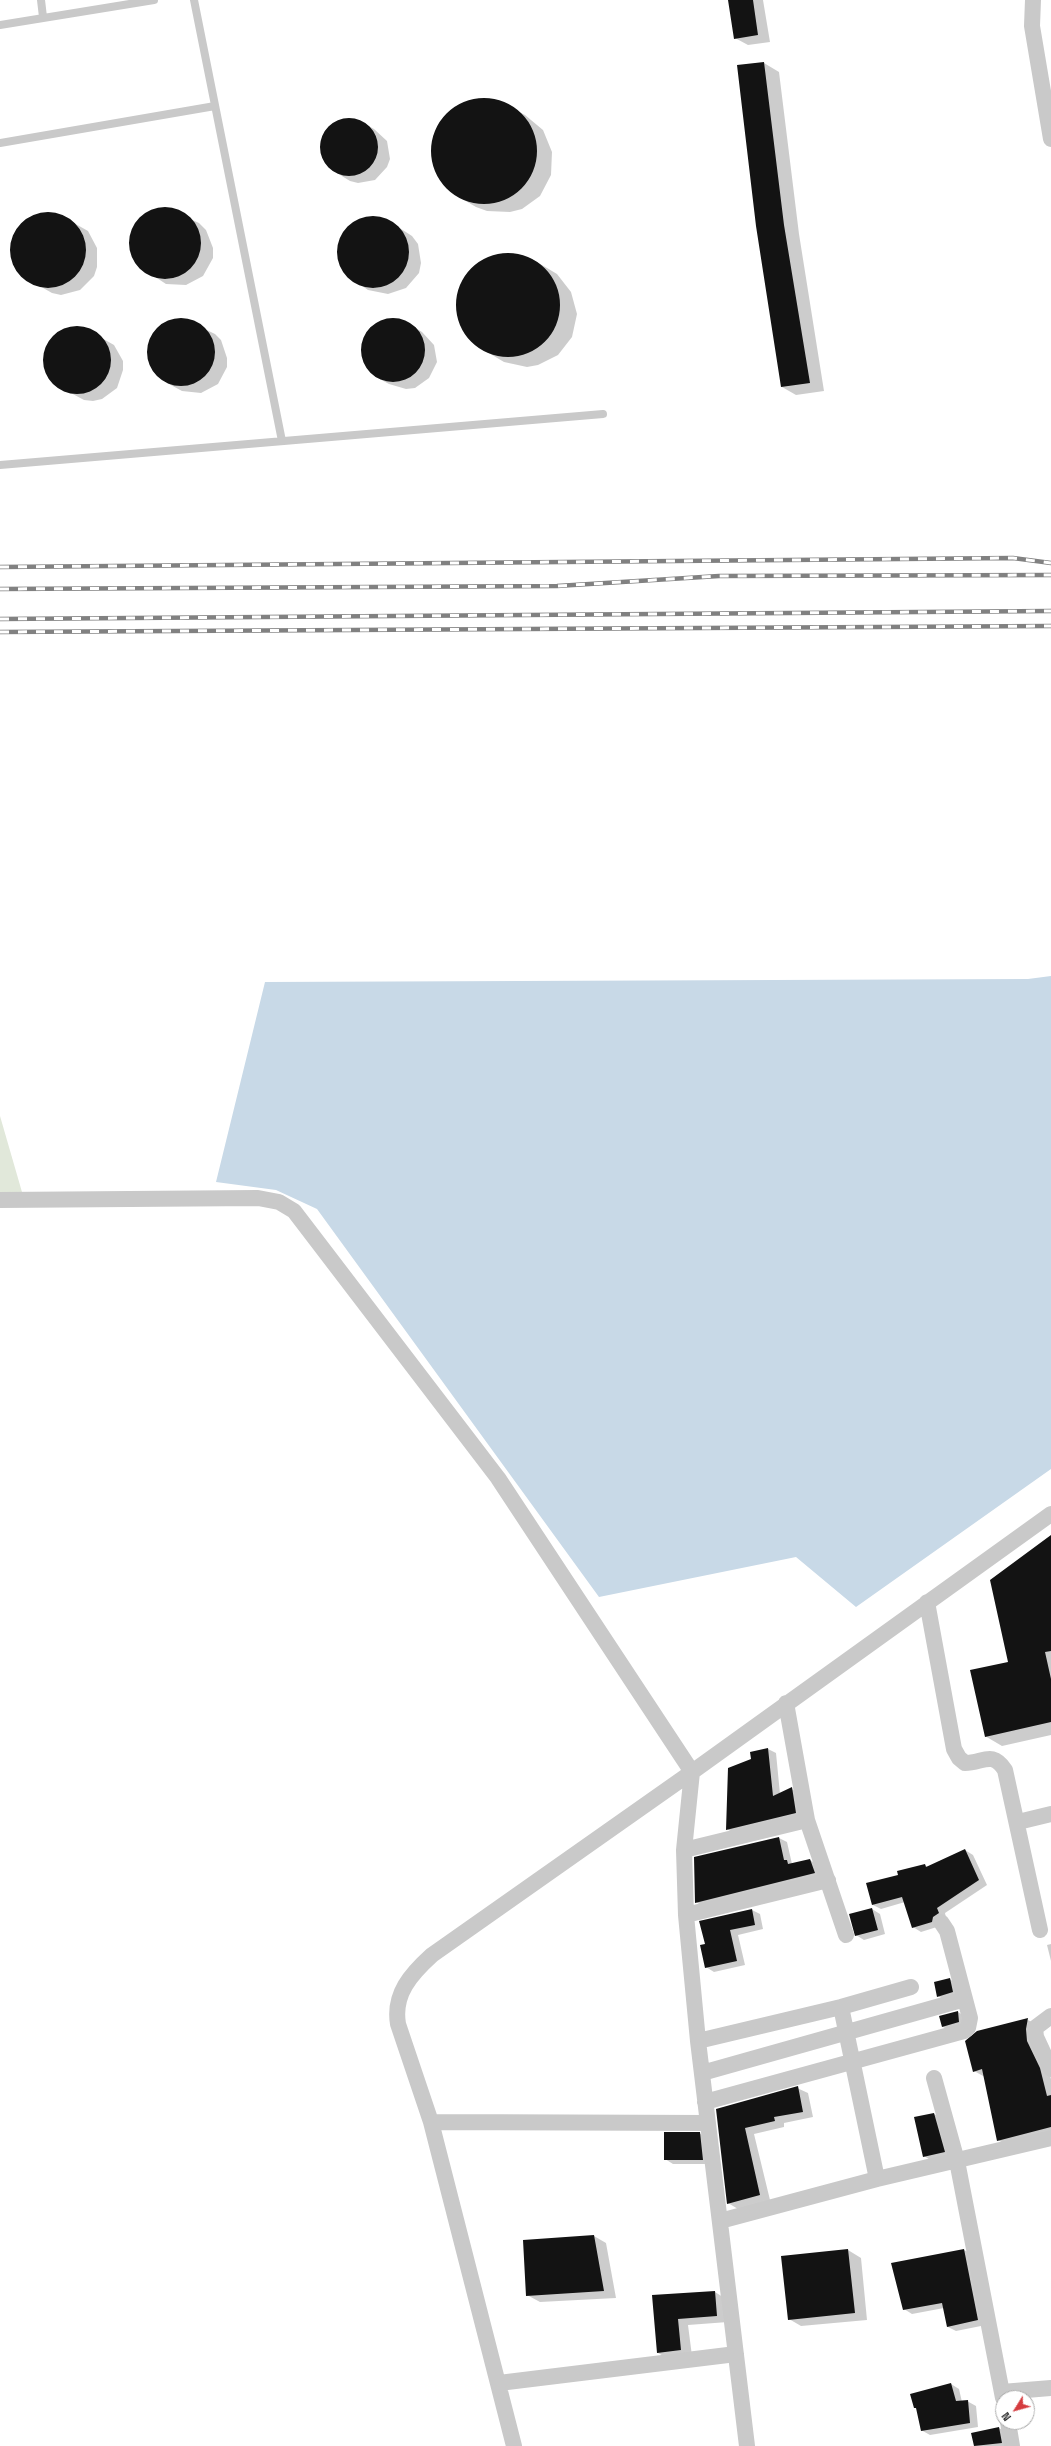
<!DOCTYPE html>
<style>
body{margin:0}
#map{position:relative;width:1051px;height:2446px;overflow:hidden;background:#fff;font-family:"Space Grotesk",sans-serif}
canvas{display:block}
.north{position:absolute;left:995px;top:2390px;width:40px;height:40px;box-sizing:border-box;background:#fff;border:1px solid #ababab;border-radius:50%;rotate:233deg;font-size:11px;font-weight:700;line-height:16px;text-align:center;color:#2c2c2c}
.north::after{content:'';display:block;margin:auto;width:14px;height:18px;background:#d53c3f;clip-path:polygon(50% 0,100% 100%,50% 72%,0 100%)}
</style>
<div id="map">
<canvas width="1051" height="2446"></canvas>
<div class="north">N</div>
</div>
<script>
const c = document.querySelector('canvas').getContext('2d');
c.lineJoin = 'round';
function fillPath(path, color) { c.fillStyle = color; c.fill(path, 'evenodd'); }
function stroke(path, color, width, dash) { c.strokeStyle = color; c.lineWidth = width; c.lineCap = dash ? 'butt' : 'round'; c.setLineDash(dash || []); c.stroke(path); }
fillPath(new Path2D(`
 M0 1116 24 1199H0Z`), '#e1e8da');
fillPath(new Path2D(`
 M1051 976V1469L856 1607 796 1557 599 1597 317 1209 276 1190 216 1182 265 982 1028 979Z`), '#c8d9e7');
fillPath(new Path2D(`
 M729 0H763L770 42 748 45 735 38Z
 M764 63 779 72 799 234 824 391 796 395 782 387Z
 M474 100 497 101 525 115 543 130 552 152 551 175 540 196 522 209 510 212 487 211 476 207 459 197 442 182 432 160 433 137 438 126 453 109Z
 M343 119 361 122 374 129 387 141 390 159 387 167 375 180 358 183 350 181 337 173 324 161 320 144 323 135 335 122Z
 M167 208 199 223 206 230 213 248V258L203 276 186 285 166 284 137 265 132 256 131 236 140 219 148 213Z
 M48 212 58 214 88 231 97 248V267L94 276 80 290 61 295 52 293 22 276 12 259V240L22 223 30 218Z
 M372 217 382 218 395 225 412 236 418 244 421 263 419 273 406 288 388 294 368 290 348 276 339 258 338 248 346 230 353 223Z
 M507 254 530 258 547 268 557 274 571 292 577 314 572 337 558 355 538 365 527 367 504 362 477 346 462 328 457 306 461 284 475 266 496 255Z
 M184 319 215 334 221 340 227 358V367L218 384 201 393 182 391 169 384 154 372 148 354V345L158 328 165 323Z
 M392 319 409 324 422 332 434 345 437 362 429 378 415 388 406 389 389 384 376 377 365 363 362 355 364 338 369 330 384 321Z
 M84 328 114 345 123 361V370L117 388 102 399 93 401 84 400 54 384 45 367 44 358 50 341 65 329Z
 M1051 1536V1735L1002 1746 985 1736Z
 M768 1749 776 1753 780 1794 791 1789 800 1793 804 1817 735 1834 727 1829 752 1760Z
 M779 1838 787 1842 792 1864 810 1860 818 1865 823 1878 704 1907 696 1902Z
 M965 1850 973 1855 987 1885 945 1913 946 1918 940 1926 921 1932 913 1927 905 1902 881 1909 873 1905 899 1875 925 1865 928 1867Z
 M872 1909 880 1914 885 1934 864 1940 856 1935Z
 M752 1910 760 1914 763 1929 738 1935 745 1965 714 1972 706 1967V1945Z
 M1051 1944V1961L1047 1945Z
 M949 1979 958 1984 961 1997 946 2001 938 1996Z
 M958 2012 966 2017 967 2027 951 2031 943 2027 940 2017Z
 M1028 2020 1037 2025 1051 2079V2135L1008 2146 998 2140 985 2077 974 2071Z
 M797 2088 808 2093 813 2117 784 2123V2127L754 2134 770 2200 738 2209 728 2203 717 2110Z
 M934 2114 942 2118 952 2157 932 2161 924 2156Z
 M699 2133 707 2138 711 2164H673L665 2159Z
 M594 2236 606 2243 616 2298 540 2302 527 2295Z
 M848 2250 861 2258 867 2320 801 2326 789 2319Z
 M964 2250 972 2254 986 2325 956 2331 948 2327 944 2308 912 2314 904 2309 893 2264Z
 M715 2292 726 2299 728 2322 688 2325 692 2356 669 2359 658 2353 653 2296Z
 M951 2384 959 2389 962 2402 967 2401 976 2406 978 2427 930 2435 921 2430 918 2409 915 2408Z
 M999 2428 1006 2432 1008 2446H975L972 2434Z`), '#0003');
fillPath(new Path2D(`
 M728 0H753L758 35 734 39Z
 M764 62 784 225 810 383 781 387 756 226 737 65Z
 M431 151a53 53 0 1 1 106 0a53 53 0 1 1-106 0Z
 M320 147a29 29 0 1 1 58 0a29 29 0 1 1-58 0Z
 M129 243a36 36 0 1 1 72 0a36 36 0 1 1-72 0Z
 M10 250a38 38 0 1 1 76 0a38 38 0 1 1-76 0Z
 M337 252a36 36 0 1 1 72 0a36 36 0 1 1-72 0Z
 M456 305a52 52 0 1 1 104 0a52 52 0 1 1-104 0Z
 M147 352a34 34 0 1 1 68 0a34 34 0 1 1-68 0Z
 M361 350a32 32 0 1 1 64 0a32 32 0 1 1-64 0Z
 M43 360a34 34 0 1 1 68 0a34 34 0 1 1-68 0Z
 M1051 1535V1651L1045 1652 1051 1679V1722L985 1737 970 1670 1008 1662 990 1580Z
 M768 1748 773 1796 792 1787 796 1813 726 1830 728 1768 751 1759 750 1752Z
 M779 1837 784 1860H787L788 1864 810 1859 815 1873 695 1903 694 1857Z
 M965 1849 979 1880 937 1908 939 1913 933 1917 932 1922 912 1928 902 1897 872 1905 866 1883 898 1875 897 1871 925 1864 926 1867Z
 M872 1908 878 1930 855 1936 849 1914Z
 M752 1909 755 1925 730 1930 737 1961 705 1968 700 1945 705 1944 699 1921Z
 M950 1978 953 1992 937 1997 934 1982Z
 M958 2011 959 2022 942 2027 939 2016Z
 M1028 2018 1026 2029 1027 2041 1040 2068 1047 2096 1051 2095V2127L997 2141 982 2069 973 2072 965 2041 977 2031Z
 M798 2086 803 2112 774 2117 775 2121 745 2128 760 2195 727 2204 716 2109Z
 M934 2113 945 2152 923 2157 914 2117Z
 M664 2132H700L703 2160H664Z
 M594 2235 604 2291 526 2296 523 2240Z
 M848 2249 855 2313 788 2320 781 2256Z
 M964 2249 978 2320 947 2327 942 2303 903 2310 891 2263Z
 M715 2291 717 2316 678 2319 681 2350 657 2353 652 2295Z
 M951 2383 956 2401 968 2400 970 2423 921 2431 916 2408H914L910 2394Z
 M999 2427 1002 2443 974 2446 971 2433Z`), '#131313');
stroke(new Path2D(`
 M41 0 43 17
 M194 0 282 441
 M0 25 154 0
 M0 143 215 106
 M0 465 603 414`), '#c9c9c9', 8);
stroke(new Path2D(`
 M1033 0 1032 26 1051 139
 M0 1200 258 1198 279 1202 294 1211 498 1478 692 1772 684 1850 686 1915 698 2041 747 2446
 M927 1602 954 1749 959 1758 965 1763C983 1763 992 1750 1005 1770L1040 1930
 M786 1703 807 1820 846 1935
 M1018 1822 1051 1814
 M684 1850 807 1820
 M686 1915 828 1880
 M841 2007 877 2179
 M1051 2016 1035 2028 1036 2037 1051 2069
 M698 2041 841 2007 911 1987
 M702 2073 965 1999
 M934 2078 957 2161 1003 2398
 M705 2102 964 2031 968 2028 970 2018 947 1931 941 1922
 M431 2122 708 2123
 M720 2221 877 2179 1051 2138
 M499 2383 736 2354
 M1002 2392 1051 2388
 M1008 2422 1012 2446
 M514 2446 431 2122 398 2024C393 1994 411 1974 432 1955L692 1772 1051 1514`), '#c9c9c9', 16);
const rail = new Path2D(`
 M0 567 1013 558 1051 563
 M0 589 557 586 719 576 1051 575
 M0 619 1051 611
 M0 632 1051 626`);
stroke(rail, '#818181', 4.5);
stroke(rail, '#fff', 3, [9]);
</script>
